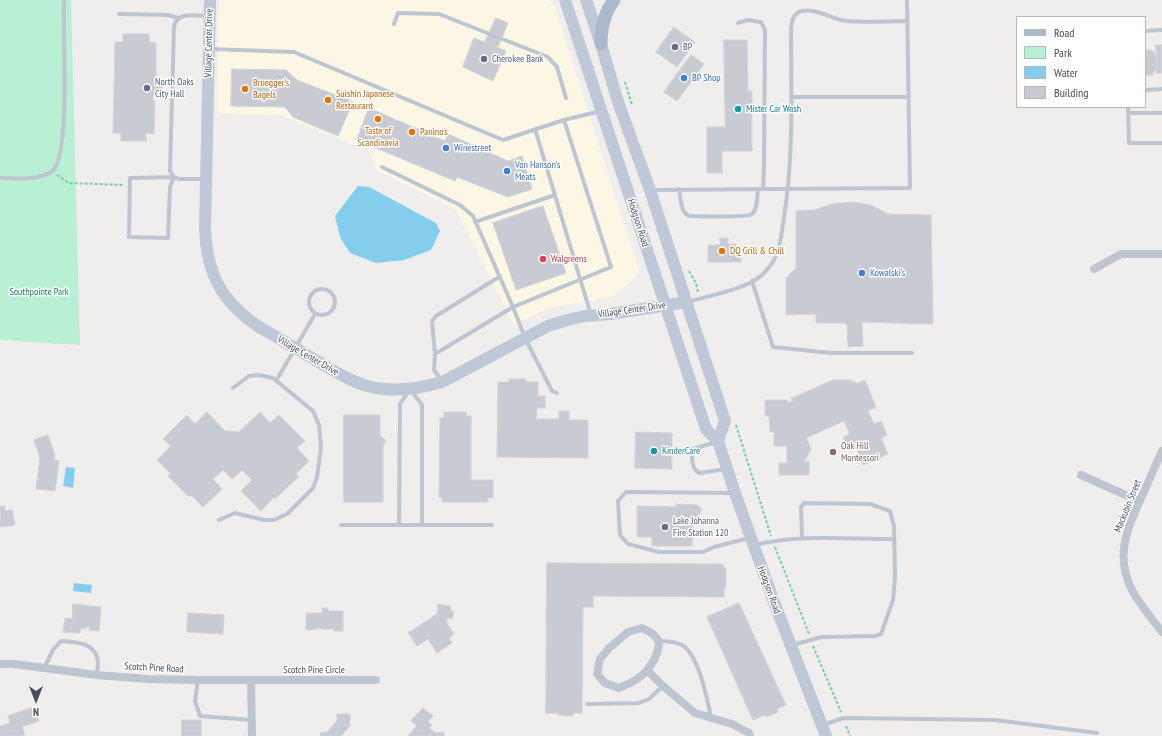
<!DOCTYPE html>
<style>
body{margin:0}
#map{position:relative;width:1162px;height:736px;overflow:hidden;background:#f0eded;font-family:"PT Sans Narrow",sans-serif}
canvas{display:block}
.legend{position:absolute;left:1016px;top:16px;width:130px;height:92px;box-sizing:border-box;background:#fff;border:1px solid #b5b8bd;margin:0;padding:5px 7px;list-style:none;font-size:12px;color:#454e5b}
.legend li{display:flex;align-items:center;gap:8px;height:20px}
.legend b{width:20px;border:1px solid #b5b8bd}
.north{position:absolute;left:16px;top:680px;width:40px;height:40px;-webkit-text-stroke:3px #fff;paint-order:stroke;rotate:180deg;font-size:11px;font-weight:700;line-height:16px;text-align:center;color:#454e5b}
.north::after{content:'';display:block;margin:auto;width:14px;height:18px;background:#454e5b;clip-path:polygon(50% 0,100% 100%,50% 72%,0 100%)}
</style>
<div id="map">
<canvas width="1162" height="736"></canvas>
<ul class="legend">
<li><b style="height:5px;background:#abb9cd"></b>Road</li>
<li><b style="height:11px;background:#b9efd3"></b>Park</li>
<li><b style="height:11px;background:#85cded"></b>Water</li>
<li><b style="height:11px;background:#c9cbd3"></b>Building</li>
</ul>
<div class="north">N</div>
</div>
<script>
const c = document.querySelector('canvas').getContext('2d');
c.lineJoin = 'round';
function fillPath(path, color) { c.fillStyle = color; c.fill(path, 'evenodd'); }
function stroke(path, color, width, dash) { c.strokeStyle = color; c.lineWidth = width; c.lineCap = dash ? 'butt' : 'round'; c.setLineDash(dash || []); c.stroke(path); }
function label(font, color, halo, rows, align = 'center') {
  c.font = font + ' "PT Sans Narrow",sans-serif'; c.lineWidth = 3; c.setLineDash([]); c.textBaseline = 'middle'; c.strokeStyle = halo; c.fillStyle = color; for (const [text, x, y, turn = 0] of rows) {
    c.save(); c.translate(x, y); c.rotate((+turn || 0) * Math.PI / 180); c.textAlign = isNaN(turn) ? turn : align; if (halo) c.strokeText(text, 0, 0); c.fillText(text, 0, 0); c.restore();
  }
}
fillPath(new Path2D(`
 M219 0H548L554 4 640 274 611 297 548 308 514 325 455 209 378 171 369 151 282 116 217 113Z`), '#fcf7e4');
fillPath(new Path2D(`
 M0 0H71L80 345 0 340Z`), '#b9efd3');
fillPath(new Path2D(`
 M358 186 369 187 436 223 440 231 431 250 404 260 376 263 350 253 340 237 335 216Z
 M66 467 75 468 73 488 63 486Z
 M74 583 92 585 91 593 73 591Z`), '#85cded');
const building = new Path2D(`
 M496 18 508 23 498 47 485 42Z
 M674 27 695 42 677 67 656 52Z
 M123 34H149V42L156 43V82H162V96L153 95V101H155L154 134 146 133V141H121V133H113L115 42H123Z
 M474 38 506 51 493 81 463 67Z
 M724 40H747L748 91H752V151H722V173H707V127H725Z
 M1156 45H1162V73H1157Z
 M1145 50H1152L1157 57V68L1152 75H1145Z
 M691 55 704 64 677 101 664 92Z
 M232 69 286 70 297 80 353 102 338 136 293 117 285 107 231 106Z
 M369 108 445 141 448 134 508 161 522 156 532 189 508 197 457 177 455 181 357 140Z
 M852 202 871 205 888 214 931 215 933 324 862 322 863 346 848 347 847 323H816V314L786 315V278L796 268V211L814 210 832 204Z
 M543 206 566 273 516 290 493 223Z
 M720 238H728V244H736V257H741V262H708V245H720Z
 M509 379H526V382H538V396H545V408H537L536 419H559V411H569V420H588V458L497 457 498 382H509Z
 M833 380H851V383L854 381 856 384 865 380 876 407 868 411 874 424 881 421 887 435 881 438 888 454 863 465 856 448 849 451 843 437 850 434 844 421 806 438 811 449 804 462 809 461V475H779V463H787V446H774V432H770L769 416H765V400H787V402H793L791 399Z
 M207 412 225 431 239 432 260 412 270 423 279 415 305 441 297 448 309 461 296 474 298 477 275 499 274 497 261 511 241 491 252 480 242 470 232 479 223 470 213 479 222 489 203 507 191 495 189 497 168 476 170 473 157 460 171 446 163 439 187 415 195 424Z
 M444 412H466V416H471V480H493V498H488V502H442V498L439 497 440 418H444Z
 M344 415H380V435L386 441 383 446V502H344Z
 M636 432 672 433V469L635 468Z
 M48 435 55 455 54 460 59 461 55 491 36 489 40 458 34 440Z
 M676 504 697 505 701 508 700 514 697 518H693L692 546H652V537H637V506L676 507Z
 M5 506V511L12 510 15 525 0 527V507Z
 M547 563 723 564V567L726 568V587H724V597L593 596V607H583L582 713H573V716L558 715V713H546Z
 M739 603 786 705 777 709 778 712 766 717 764 715 753 720 707 617Z
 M73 604 101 607 99 631 89 630 90 627H86V629L81 628 80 633 63 632 65 618 72 619Z
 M438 604 451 606 450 611H454L452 619 448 618 446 622 454 634 449 638 452 643 437 653 428 639 417 646 408 633 437 614Z
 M322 608H328V611H343V631H333L334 629H321V628H319V629L306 630V613H322Z
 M188 613 224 615 223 634 187 632Z
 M35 707 39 721 22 727 25 736H0V726L10 723 8 716Z
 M423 708 433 716 428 722 432 725 429 728 436 733 444 732V736H408L417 726 411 721Z
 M337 714H350V726L341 736H321L320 733 327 732 337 721Z
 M182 720H201V736H182Z`);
fillPath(building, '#c9cbd3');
stroke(building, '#d1d2d9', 1);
stroke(new Path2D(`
 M625 82 632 105
 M57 175 69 183 124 185
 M689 271 696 283 698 292
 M736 425 771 536
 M775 547 809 634
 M813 646 841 712
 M846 726 850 736`), '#71cea9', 2, [3, 2]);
stroke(new Path2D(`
 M119 14 168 15 178 18
 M738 23 748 20 761 22 765 30 764 167 763 189
 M394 24 398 13 439 14 548 57 557 67 566 98
 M1145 31 1162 30
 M211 49 294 52 503 140 564 120 601 111
 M1145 90 1162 89
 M791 97H909
 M1128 107 1129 143H1162
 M1128 113H1162
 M535 129 591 315
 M382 167 460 205 473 216 513 307 525 338 552 391 557 393
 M174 177 170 187 168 238 129 237 130 178Z
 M0 178C16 178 37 181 51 172 72 160 62 28 64 0
 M205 179H179L174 177 170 171 174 26C178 11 195 16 207 16
 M679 189C681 198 680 212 689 216 699 216 747 218 752 214 758 209 757 195 758 189
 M652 190 910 188 907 0
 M475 222 555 195
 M752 281 773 347 831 353H912
 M309 302a13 13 0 1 1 26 0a13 13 0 1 1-26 0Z
 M688 302C708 296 747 289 762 275 767 270 772 265 775 258 781 245 782 231 784 217 794 155 791 91 791 28 792 21 793 13 802 11 818 8 832 20 847 21 867 23 887 21 907 21
 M435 354 432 321 436 316 499 277
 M441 380 434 370 435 354 513 307 611 267 564 120
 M276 381 315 314
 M716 442 693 449C691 457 692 471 700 473L726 469
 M733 493 626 492 618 501 620 535 628 544 659 552H703L714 547 749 538
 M219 520 235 513 264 520H274L287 514 313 488 317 477 321 447 319 425 313 411 273 378 259 375 249 376 233 388
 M341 525H492
 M399 525 400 404 410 389 422 405V525
 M755 545C798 534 849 539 894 539
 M658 641C666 641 675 641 682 645 699 655 707 699 711 717
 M793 645 821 637 875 636 881 634 893 600 895 578 894 526 890 511 870 504 804 503 801 507 802 539
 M44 668 53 650 61 641C76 642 96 642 98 662 98 666 97 671 97 675
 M198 680 195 701 200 716 252 720
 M587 704 639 703 649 699 663 686
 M823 725 843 718 995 720 1097 733`), '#bdc6d0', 4);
stroke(new Path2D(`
 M1094 269 1121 254H1162
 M1162 451C1155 466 1149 481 1142 496 1127 529 1114 557 1133 592 1141 606 1152 619 1162 632
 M1081 475 1139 501
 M642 628C646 630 652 632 655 636 660 641 659 648 657 653 650 672 637 681 619 688L605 683 597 674 600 659 609 648 628 632Z
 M0 664H14L97 675 147 679 198 680H376
 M648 671 663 686 695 713 732 724 749 733 750 736
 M251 680 252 736`), '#bdc6d0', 8);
stroke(new Path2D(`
 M210 0 205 229C207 274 221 301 259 327 279 338 298 350 317 361 336 372 354 384 376 388 398 392 421 388 442 382L548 326 567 320 585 316 611 314 687 302
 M565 0 706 429 718 441 735 493 774 602 826 736
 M586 0 601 44 618 102 650 190 725 421 718 441`), '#bfc8d7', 12);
stroke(new Path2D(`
 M601 44C601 27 604 13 614 0`), '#abb9cd', 13);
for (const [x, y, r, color] of [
 [675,47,4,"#5c6f8a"],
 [484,59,4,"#5c6f8a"],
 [684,78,4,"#3f7fe0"],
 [147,88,4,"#5c6f8a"],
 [245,89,4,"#e8710a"],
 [328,100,4,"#e8710a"],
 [738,109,4,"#0f9aa8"],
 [378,119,4,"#e8710a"],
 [412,132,4,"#e8710a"],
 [446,148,4,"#3f7fe0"],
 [507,171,4,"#3f7fe0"],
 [722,251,4,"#e8710a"],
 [543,259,4,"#e0444e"],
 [862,273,4,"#3f7fe0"],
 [654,451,4,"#0f9aa8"],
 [833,452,4,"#8d6e63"],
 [665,527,4,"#5c6f8a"]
]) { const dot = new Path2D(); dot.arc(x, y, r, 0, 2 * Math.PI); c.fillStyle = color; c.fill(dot); stroke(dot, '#fff', 1.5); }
label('10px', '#454e5b', '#fff', [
 ["Village Center Drive",209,43,-89],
 ["Hodgson Road",638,223,72],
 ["Village Center Drive",632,310,-8],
 ["Village Center Drive",308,356,30],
 ["Mackubin Street",1128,506,-68],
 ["Hodgson Road",769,590,70],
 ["Scotch Pine Road",154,668,3],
 ["Scotch Pine Circle",314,670]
]);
label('10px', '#4e5e75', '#fff', [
 ["BP",683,47],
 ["Cherokee Bank",492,59],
 ["North Oaks",155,82],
 ["City Hall",155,94],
 ["Lake Johanna",673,521],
 ["Fire Station 120",673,533]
], 'left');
label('10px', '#366cbe', '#fff', [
 ["BP Shop",692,78],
 ["Winestreet",454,148],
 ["Von Hanson's",515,165],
 ["Meats",515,177],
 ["Kowalski's",870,273]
], 'left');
label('10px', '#c56008', '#fff', [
 ["Bruegger's",253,83],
 ["Bagels",253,95],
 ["Suishin Japanese",336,94],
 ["Restaurant",336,106],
 ["Taste of",378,131,"center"],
 ["Scandinavia",378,143,"center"],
 ["Panino's",420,132],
 ["DQ Grill & Chill",730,251]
], 'left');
label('10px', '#0d838f', '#fff', [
 ["Mister Car Wash",746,109],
 ["KinderCare",662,451]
], 'left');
label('10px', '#be3a42', '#fff', [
 ["Walgreens",551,259]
], 'left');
label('10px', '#157d53', '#fff', [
 ["Southpointe Park",39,292]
]);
label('10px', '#785e54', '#fff', [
 ["Oak Hill",841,446],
 ["Montessori",841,458]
], 'left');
</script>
